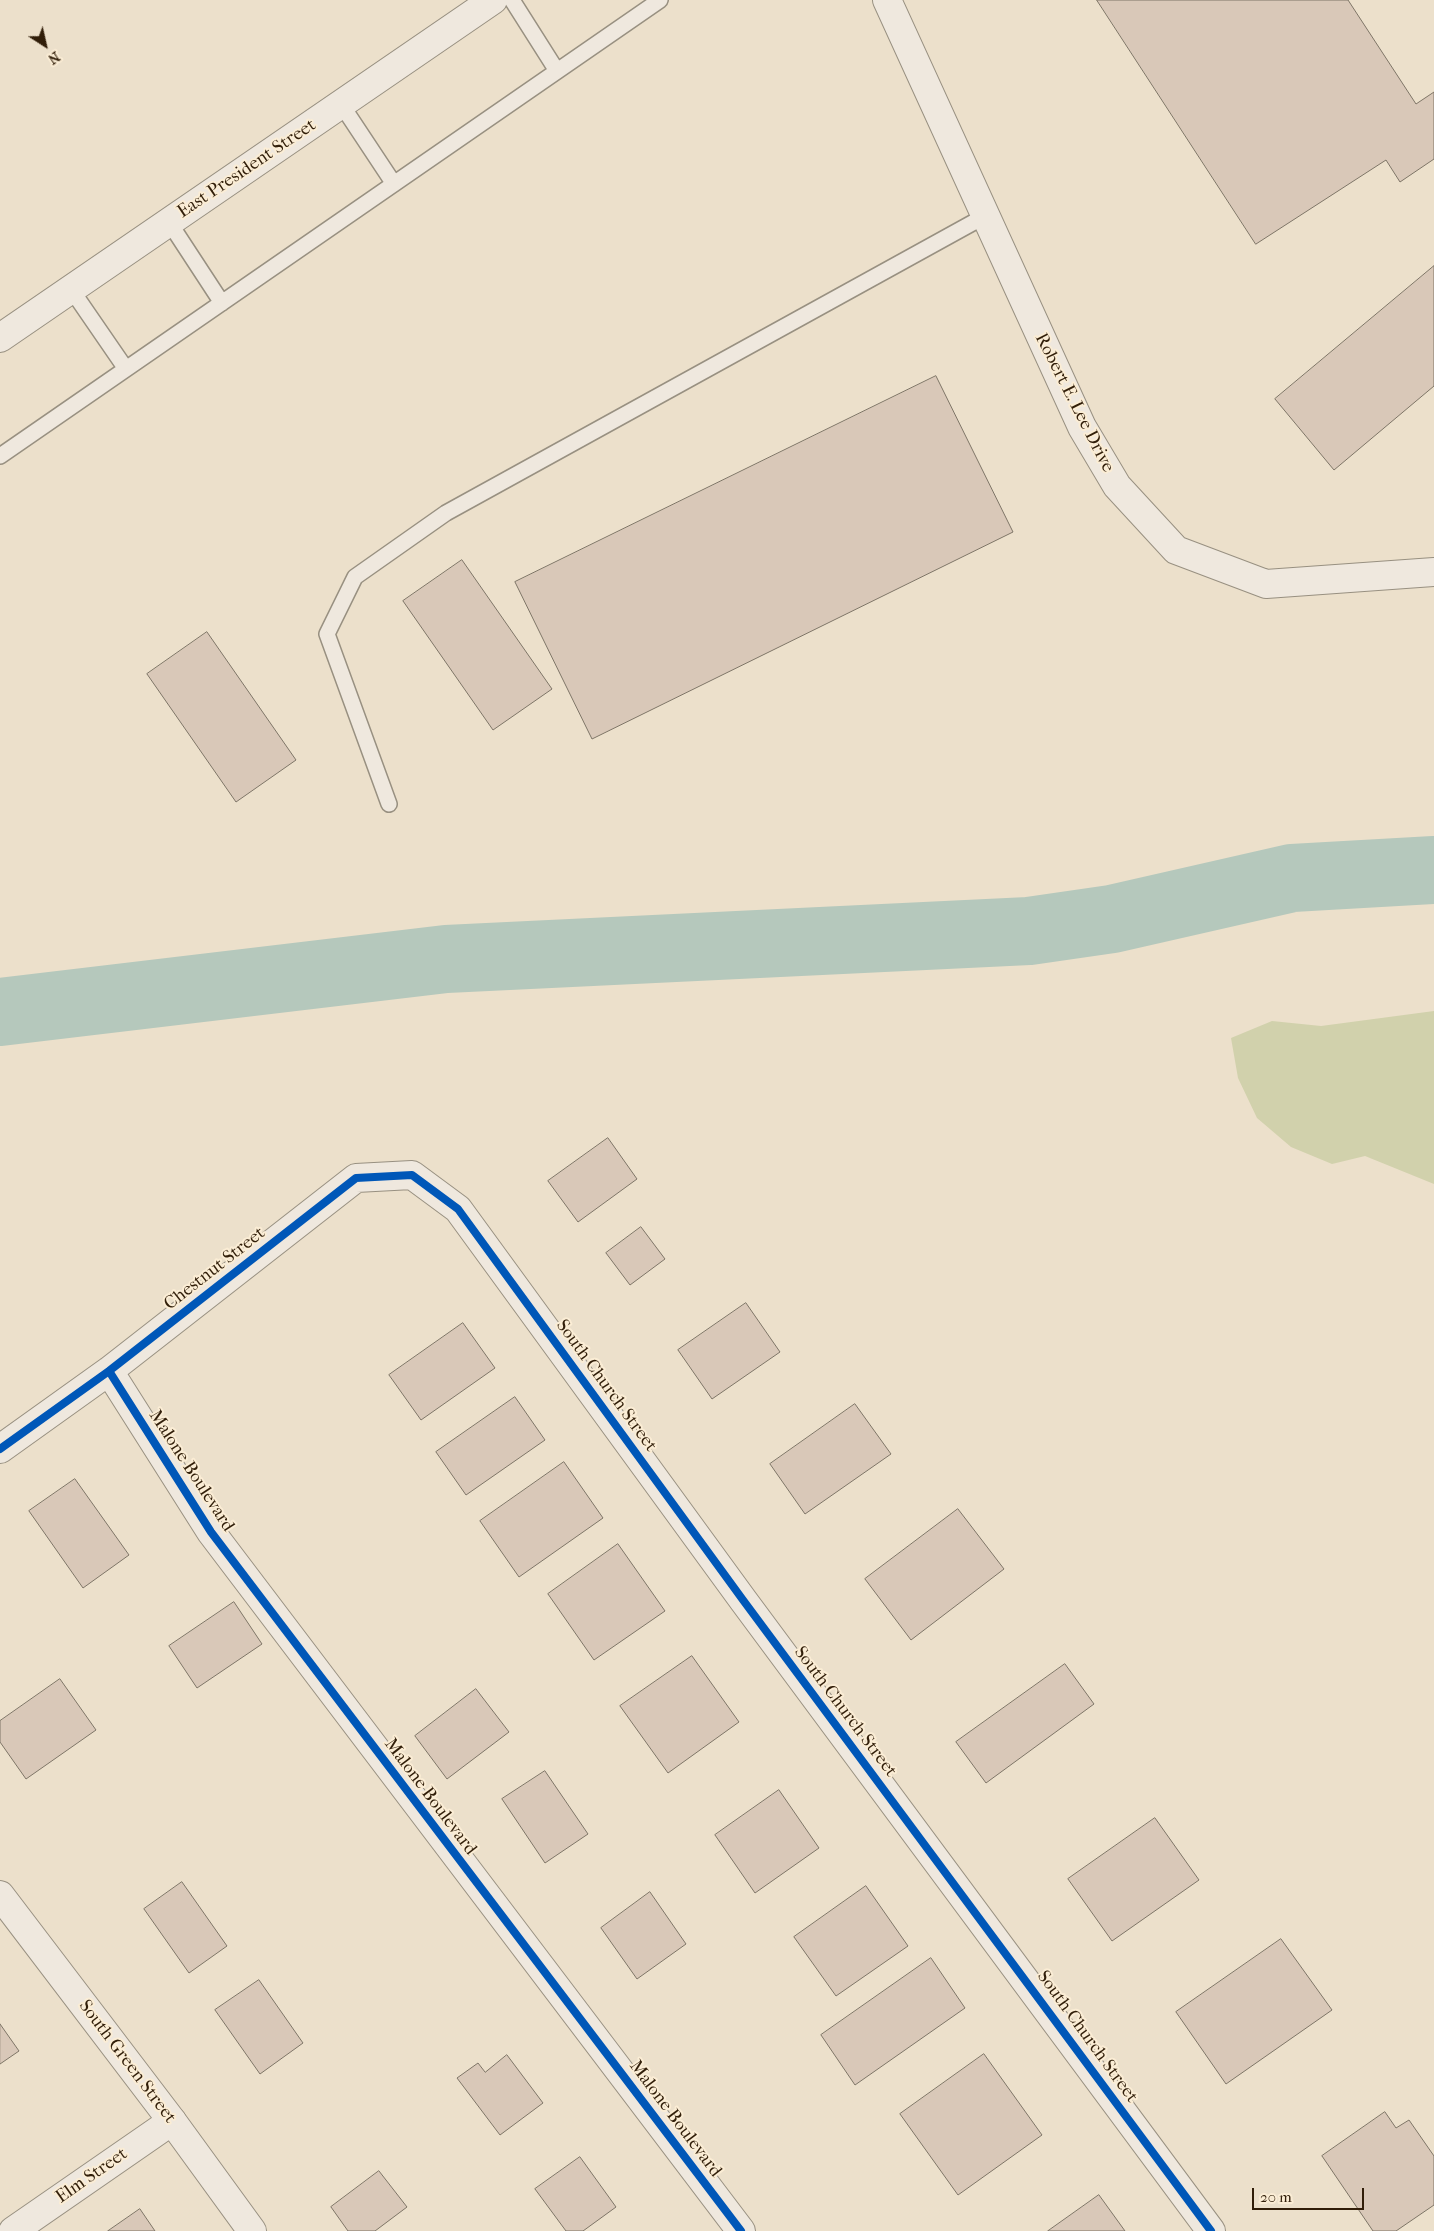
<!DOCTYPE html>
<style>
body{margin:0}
#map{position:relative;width:1434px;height:2231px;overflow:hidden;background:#ece0cb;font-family:"IM FELL French Canon",serif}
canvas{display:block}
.north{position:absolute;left:20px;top:20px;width:50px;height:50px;-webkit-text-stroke:4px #fbedd5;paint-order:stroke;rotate:145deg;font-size:14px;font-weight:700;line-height:20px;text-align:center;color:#311e09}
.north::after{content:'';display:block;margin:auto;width:18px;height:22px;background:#311e09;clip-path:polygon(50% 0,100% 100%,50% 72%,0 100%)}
.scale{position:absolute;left:1252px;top:2188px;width:112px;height:22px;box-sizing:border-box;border:2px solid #311e09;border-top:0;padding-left:6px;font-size:15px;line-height:18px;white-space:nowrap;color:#311e09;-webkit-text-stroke:4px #fbedd5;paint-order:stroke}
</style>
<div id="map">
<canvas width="1434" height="2231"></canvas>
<div class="north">N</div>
<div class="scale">20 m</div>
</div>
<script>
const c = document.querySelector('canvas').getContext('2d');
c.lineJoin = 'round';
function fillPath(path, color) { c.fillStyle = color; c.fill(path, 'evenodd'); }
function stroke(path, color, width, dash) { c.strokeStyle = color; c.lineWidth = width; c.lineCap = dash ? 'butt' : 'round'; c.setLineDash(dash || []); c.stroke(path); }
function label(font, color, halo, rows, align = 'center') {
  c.font = font + ' "IM FELL French Canon",serif'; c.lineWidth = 4; c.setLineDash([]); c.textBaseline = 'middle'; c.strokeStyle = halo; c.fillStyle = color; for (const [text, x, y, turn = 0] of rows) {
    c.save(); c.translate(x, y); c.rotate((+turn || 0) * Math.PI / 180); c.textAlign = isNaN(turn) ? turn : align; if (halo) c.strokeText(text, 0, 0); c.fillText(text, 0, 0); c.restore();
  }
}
fillPath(new Path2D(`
 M1434 1011V1184L1365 1156 1332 1164 1291 1147 1257 1118 1238 1078 1231 1038 1272 1021 1321 1026Z`), '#d1d1ac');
stroke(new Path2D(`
 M0 1012 446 959 1029 931 1112 919 1292 878 1434 870`), '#b5c8bc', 68);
const building = new Path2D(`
 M1097 0H1348L1416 104 1434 92V159L1400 182 1386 160 1256 244Z
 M1434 266V386L1334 470 1275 399Z
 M936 376 1013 532 592 739 515 582Z
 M462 560 552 689 493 730 403 601Z
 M207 632 296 760 236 802 147 674Z
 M608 1138 637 1179 578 1222 548 1181Z
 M641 1227 665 1259 630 1285 606 1253Z
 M746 1303 780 1352 712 1399 678 1350Z
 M463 1323 495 1368 421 1420 389 1375Z
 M515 1397 545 1440 466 1495 436 1452Z
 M855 1404 891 1454 805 1514 770 1464Z
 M564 1462 603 1518 519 1577 480 1521Z
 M75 1479 129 1555 83 1588 29 1511Z
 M958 1509 1004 1569 911 1640 865 1579Z
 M618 1544 665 1611 594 1660 548 1594Z
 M234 1602 262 1644 197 1688 169 1646Z
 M692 1656 739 1722 668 1773 620 1706Z
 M1065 1664 1094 1704 986 1783 956 1742Z
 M60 1679 96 1730 26 1779 0 1742V1721Z
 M476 1689 509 1732 447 1779 415 1736Z
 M545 1771 588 1834 545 1863 502 1799Z
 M779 1790 819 1848 755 1893 715 1835Z
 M1155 1818 1199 1880 1112 1941 1068 1879Z
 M182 1882 227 1946 189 1973 144 1909Z
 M866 1886 908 1946 836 1996 794 1937Z
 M650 1892 686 1944 637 1979 601 1928Z
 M1281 1939 1332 2010 1226 2084 1176 2012Z
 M931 1958 965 2008 855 2085 821 2035Z
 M259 1980 303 2043 260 2074 215 2010Z
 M0 2024 19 2051 0 2064Z
 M984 2054 1042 2135 958 2195 900 2114Z
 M507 2055 543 2103 500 2135 457 2078 478 2063 485 2072Z
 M1385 2112 1396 2128 1409 2120 1434 2156V2205L1396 2231H1373L1322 2156Z
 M580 2157 616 2207 583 2231H566L535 2189Z
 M379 2171 407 2207 375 2231H348L331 2207Z
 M1099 2195 1125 2231H1048Z
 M140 2209 155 2231H108Z`);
fillPath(building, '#d9c8b8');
stroke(building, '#7e7567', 1);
const service = new Path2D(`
 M512 0 557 71
 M341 104 394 184
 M169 222 222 303
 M71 289 126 369
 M0 456 660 0
 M389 804 327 634 355 577 446 513 985 216`);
const minor = new Path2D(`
 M887 0 1082 427 1117 486 1176 550 1266 584 1434 572
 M0 338 493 0
 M109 1371 211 1532 741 2231
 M0 1449 109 1371 356 1178 412 1175 458 1209 743 1600 1211 2231
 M13 2231 172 2121`);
const tertiary = new Path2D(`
 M0 1895 172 2121 252 2231`);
stroke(service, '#989081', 18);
stroke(minor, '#989081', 30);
stroke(tertiary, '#989081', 30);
stroke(service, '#efe8de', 15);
stroke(minor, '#efe8de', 28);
stroke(tertiary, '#efe8de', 28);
stroke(new Path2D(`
 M109 1371 211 1532 741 2231
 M0 1449 109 1371 356 1178 412 1175 458 1209 743 1600 1211 2231`), '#0057b8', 8);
label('18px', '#311e09', '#fbedd5', [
 ["East President Street",247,169,-34],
 ["Robert E. Lee Drive",1074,403,63],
 ["Chestnut Street",215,1269,-38],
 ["South Church Street",606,1386,54],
 ["Malone Boulevard",191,1471,57],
 ["South Church Street",845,1712,53],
 ["Malone Boulevard",430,1797,53],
 ["South Church Street",1087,2037,54],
 ["South Green Street",127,2062,53],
 ["Malone Boulevard",675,2119,53],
 ["Elm Street",92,2176,-35]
]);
</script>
